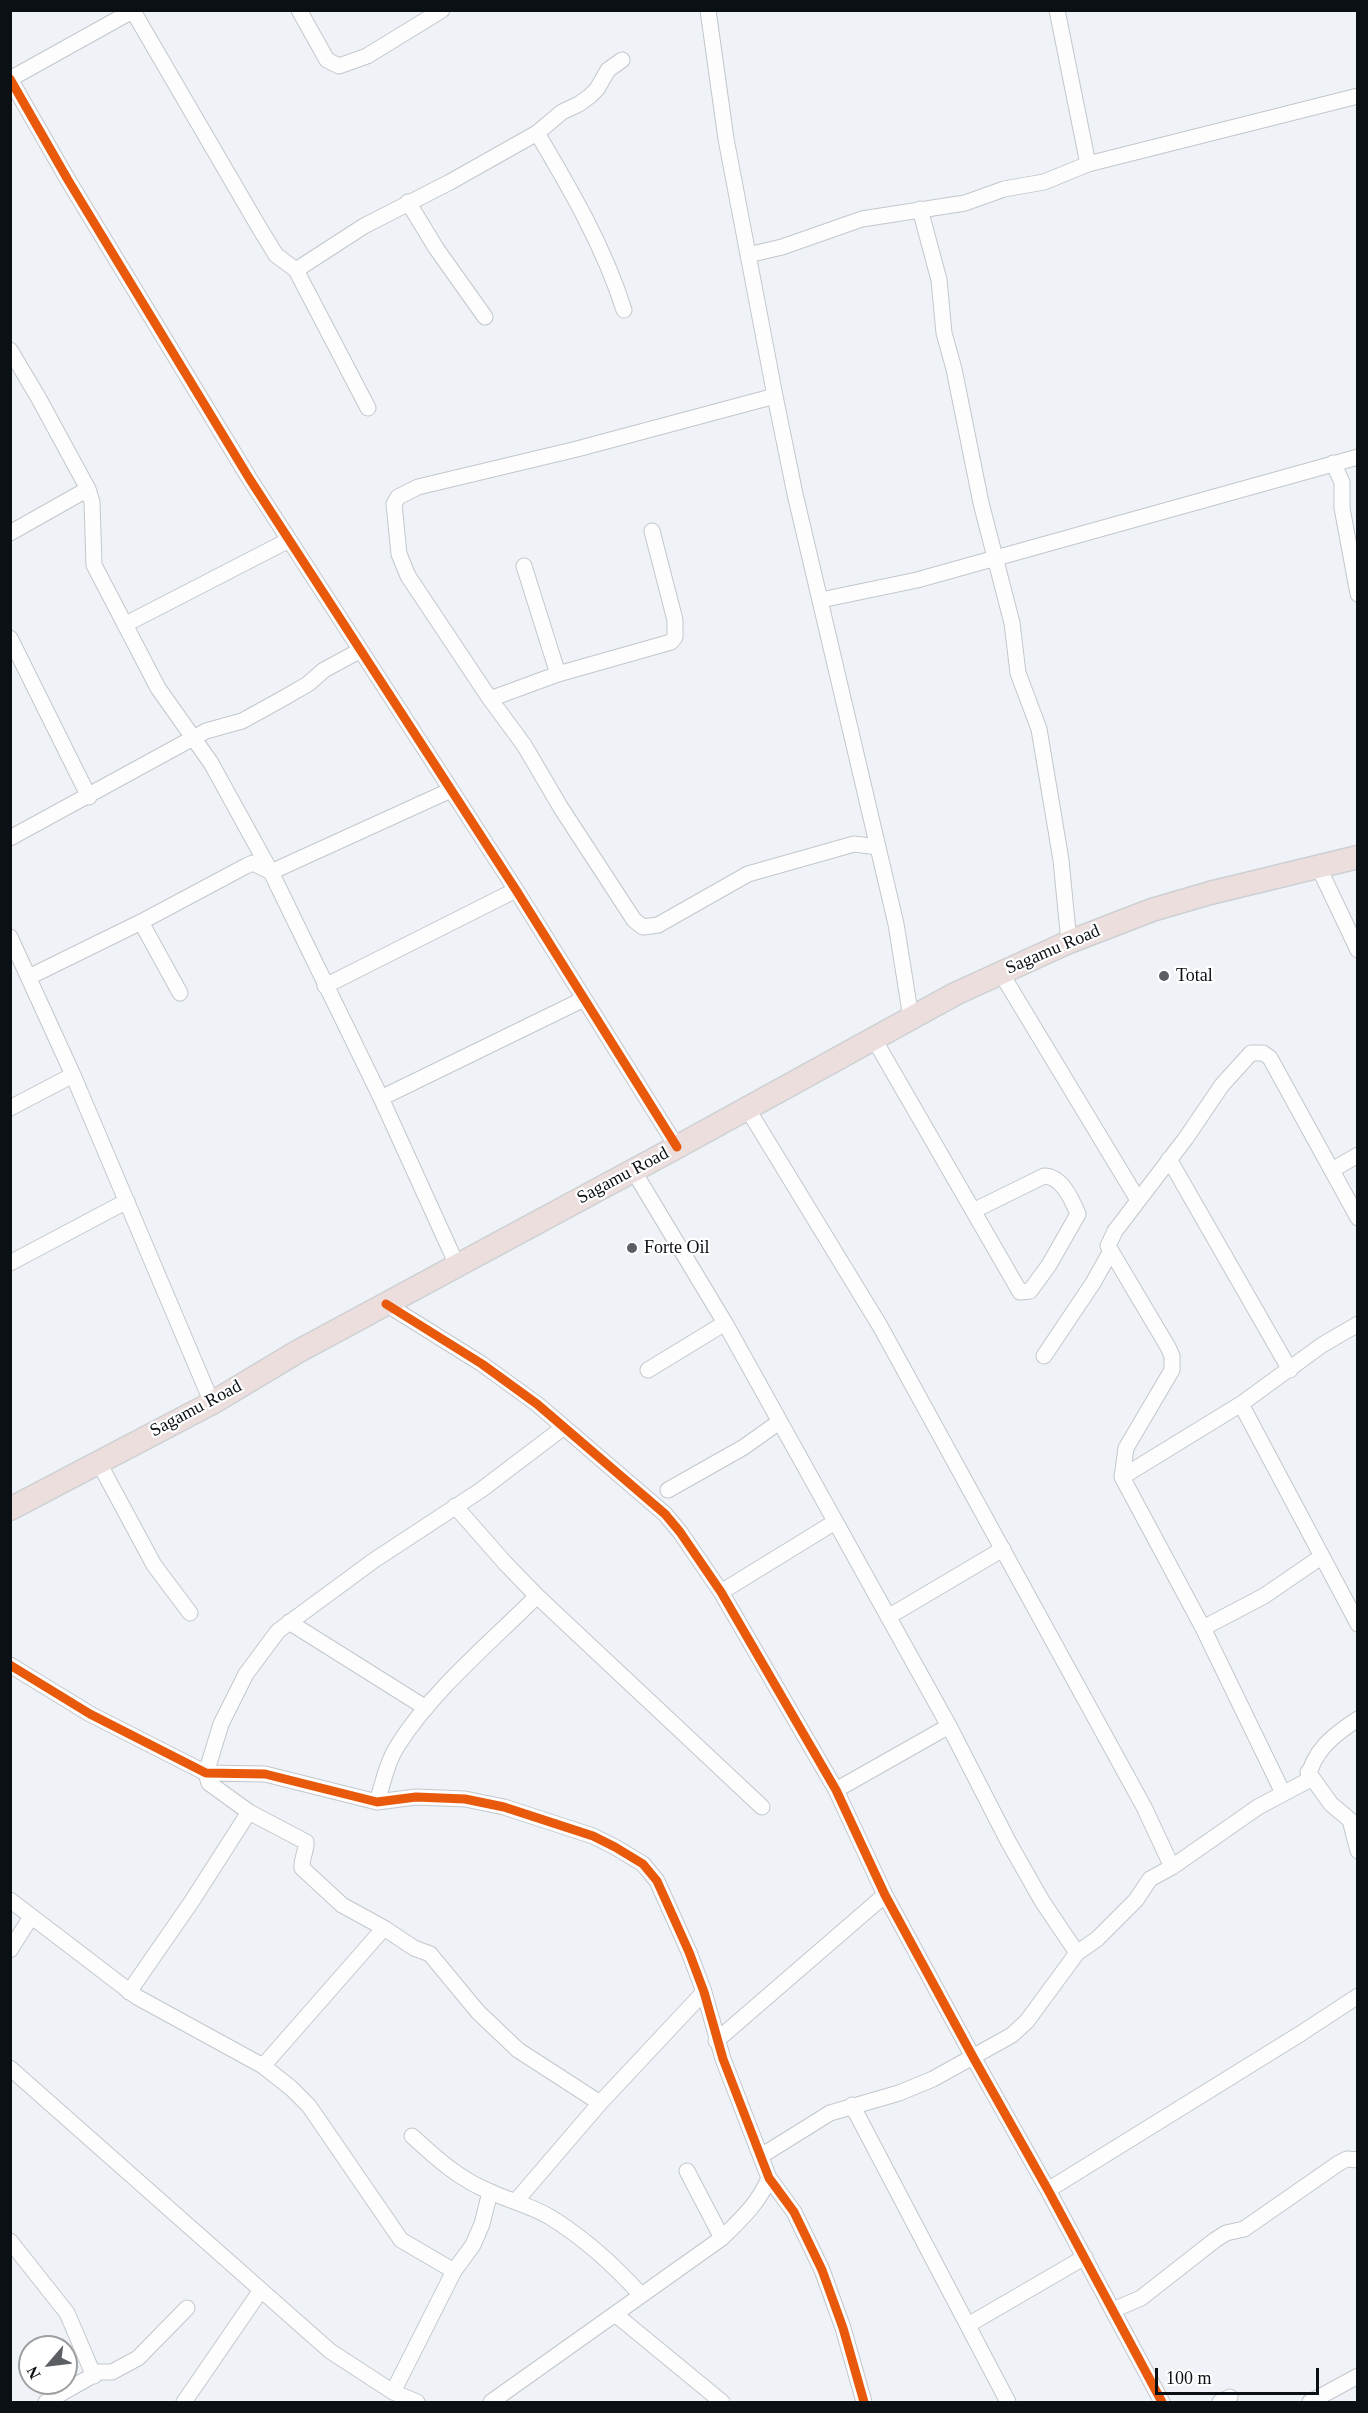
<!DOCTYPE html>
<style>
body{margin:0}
#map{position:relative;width:1368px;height:2413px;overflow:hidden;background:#eff3f8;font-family:"Times New Roman",serif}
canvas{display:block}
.frame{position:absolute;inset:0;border:12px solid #0b1015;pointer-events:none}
.north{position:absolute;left:18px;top:2335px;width:60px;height:60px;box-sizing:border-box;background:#fff;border:2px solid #9d9fa1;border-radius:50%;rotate:242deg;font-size:16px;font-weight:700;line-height:24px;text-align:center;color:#0b1015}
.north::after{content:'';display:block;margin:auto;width:21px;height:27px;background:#5b5f64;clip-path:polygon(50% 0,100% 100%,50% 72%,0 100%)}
.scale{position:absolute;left:1155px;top:2368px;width:164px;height:27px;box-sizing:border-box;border:3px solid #0b1015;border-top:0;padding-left:8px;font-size:18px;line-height:21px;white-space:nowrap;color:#0b1015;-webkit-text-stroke:4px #fff;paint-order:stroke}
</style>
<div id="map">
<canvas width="1368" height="2413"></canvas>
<div class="frame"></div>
<div class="north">N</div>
<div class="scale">100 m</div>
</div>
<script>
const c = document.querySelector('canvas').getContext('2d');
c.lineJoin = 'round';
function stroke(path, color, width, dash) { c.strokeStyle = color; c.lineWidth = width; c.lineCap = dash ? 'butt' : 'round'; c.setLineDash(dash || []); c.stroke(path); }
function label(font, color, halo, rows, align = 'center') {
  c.font = font + ' "Times New Roman",serif'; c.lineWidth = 4.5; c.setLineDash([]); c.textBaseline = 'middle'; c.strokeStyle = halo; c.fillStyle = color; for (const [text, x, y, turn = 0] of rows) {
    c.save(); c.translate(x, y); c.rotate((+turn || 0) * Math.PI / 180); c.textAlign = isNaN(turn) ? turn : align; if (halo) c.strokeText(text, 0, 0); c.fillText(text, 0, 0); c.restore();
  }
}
const minor = new Path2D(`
 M299 10 327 60 339 66 367 56 442 10
 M708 10 726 139 775 396 795 494 896 924 911 1018
 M1057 10 1088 164
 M133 11 260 229 276 255 296 270 368 408
 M10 79 68 180 249 478 516 890 677 1147
 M10 79 134 10
 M537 133C571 190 604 247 624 310
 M408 202 436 248 485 317
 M920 209 939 280 944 333 954 369 981 503 1012 623 1018 673 1039 729 1061 860 1069 942
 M748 255 782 247 862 219 965 203 1004 189 1044 182 1088 164 1358 96
 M296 270 364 226 450 182 537 133 562 112 579 104 590 96 597 89 608 70 622 60
 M10 350 38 397 88 489 92 502 94 565 158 688 211 763 271 872 381 1098 457 1265
 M775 396 577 449 418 487 398 497 394 504 399 554 408 576 490 699 524 745 561 808 634 920 643 927 658 925 748 874 854 844 878 847
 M1333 463 1342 482V508L1358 594
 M10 533 88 489
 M524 566 558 674
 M821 600 917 580 1358 457
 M126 624 289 540
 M10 638 89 797
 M490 699 558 674 671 642 675 637V620L652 531
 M10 838 206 731 242 721 282 699 308 684 324 670 359 651
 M1318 866 1358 950
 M141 922 180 993
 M10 937 73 1075 212 1403
 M1001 973 1138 1200
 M29 977 141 922 246 866 253 863 271 872 451 790
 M325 986 516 890
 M874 1039 1020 1292 1030 1291 1049 1265 1078 1214C1072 1200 1062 1176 1044 1176L975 1210
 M381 1098 584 999
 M10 1108 73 1075
 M747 1108 880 1326 1144 1807 1172 1867
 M1169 1159 1290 1370
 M633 1170 725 1323 949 1726 1008 1841 1042 1901 1077 1953
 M1332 1170 1358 1155
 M1111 1251 1168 1347 1172 1356V1370L1126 1448 1122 1477 1203 1628 1283 1793
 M10 1263 127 1201
 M386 1304 482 1364 537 1404 665 1514 680 1532 721 1592 836 1790 885 1895 973 2057 1048 2190 1162 2402
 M1044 1356 1093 1283 1111 1251 1108 1246 1115 1231 1186 1138 1222 1085 1251 1053H1263L1270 1058 1358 1218
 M648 1370 725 1323
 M1241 1404 1358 1624
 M564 1427 481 1490 373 1561 278 1631 246 1674 221 1724 206 1773 209 1783 249 1812 306 1842C307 1851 301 1858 302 1868L342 1905 384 1928 414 1948 430 1954 478 2012 518 2050 600 2103
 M99 1463 154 1565 190 1613
 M1122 1477 1241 1404 1322 1345 1358 1324
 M668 1490 744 1447 779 1422
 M455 1506 505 1563 537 1596 762 1807
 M721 1592 835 1522
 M888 1617 1003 1549
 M289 1622 426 1708
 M1203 1628 1264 1596 1321 1557
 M10 1665 90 1714 206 1773 265 1774 377 1802 416 1797 465 1799 504 1807 593 1836 615 1847 643 1864 657 1881 689 1952 704 1992 723 2059 769 2178 794 2212 822 2270 843 2328 864 2402
 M1308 1772 1331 1804 1350 1820 1358 1851
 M836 1790 949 1726
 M377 1802C383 1783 387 1762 398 1745 432 1691 491 1642 537 1596
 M10 1900 137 1997 263 2066 291 2088 309 2106 401 2240 454 2271
 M10 1950 31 1917
 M129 1992 192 1901 249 1812
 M716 2041 885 1895
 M263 2066 384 1928
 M10 2068 330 2351 393 2392 417 2402
 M852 2105 1008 2402
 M412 2136C436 2158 460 2180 491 2192 510 2201 532 2206 550 2217 584 2238 614 2265 641 2295
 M761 2156 830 2113 899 2093 933 2079 1012 2035 1027 2021 1077 1953 1097 1939 1136 1900 1150 1879 1172 1867 1258 1807 1307 1781C1313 1751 1333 1735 1358 1719
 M687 2171 722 2238
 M1048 2190 1300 2034 1358 1996
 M516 2201 600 2103 704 1992
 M10 2241 67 2313 94 2376
 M1113 2310 1141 2298 1215 2240 1226 2233 1244 2229 1339 2163 1347 2159 1358 2160
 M615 2314 722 2402
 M968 2325 1085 2257
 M393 2392 454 2271 473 2245 482 2224 490 2192
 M46 2402 99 2372H112L138 2358 187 2308
 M184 2402 261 2290
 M491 2402 722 2238C741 2219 759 2203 769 2178
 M1220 2402 1230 2397
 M1310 2402 1358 2376`);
const highway = new Path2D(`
 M10 1509 212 1403 297 1352 677 1147 955 994 1069 942 1152 910 1210 893 1358 857`);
stroke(minor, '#c2c7cc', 17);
stroke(highway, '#cdd0d2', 25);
stroke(minor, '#fdfdfe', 15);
stroke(highway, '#ecdedd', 22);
stroke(new Path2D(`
 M10 79 68 180 249 478 516 890 677 1147
 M386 1304 482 1364 537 1404 665 1514 680 1532 721 1592 836 1790 885 1895 973 2057 1048 2190 1162 2402
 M10 1665 90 1714 206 1773 265 1774 377 1802 416 1797 465 1799 504 1807 593 1836 615 1847 643 1864 657 1881 689 1952 704 1992 723 2059 769 2178 794 2212 822 2270 843 2328 864 2402`), '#e8590c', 9);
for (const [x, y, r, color] of [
 [1164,976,6,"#5b5f64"],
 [632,1248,6,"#5b5f64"]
]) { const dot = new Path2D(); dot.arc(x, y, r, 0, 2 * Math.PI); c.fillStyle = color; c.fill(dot); stroke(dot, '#fff', 2); }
label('18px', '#0b1015', '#fff', [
 ["Sagamu Road",1053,950,-23],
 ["Sagamu Road",623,1176,-28],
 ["Sagamu Road",196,1409,-28]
]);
label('18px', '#0b1015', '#fff', [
 ["Total",1176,976],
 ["Forte Oil",644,1248]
], 'left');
</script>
